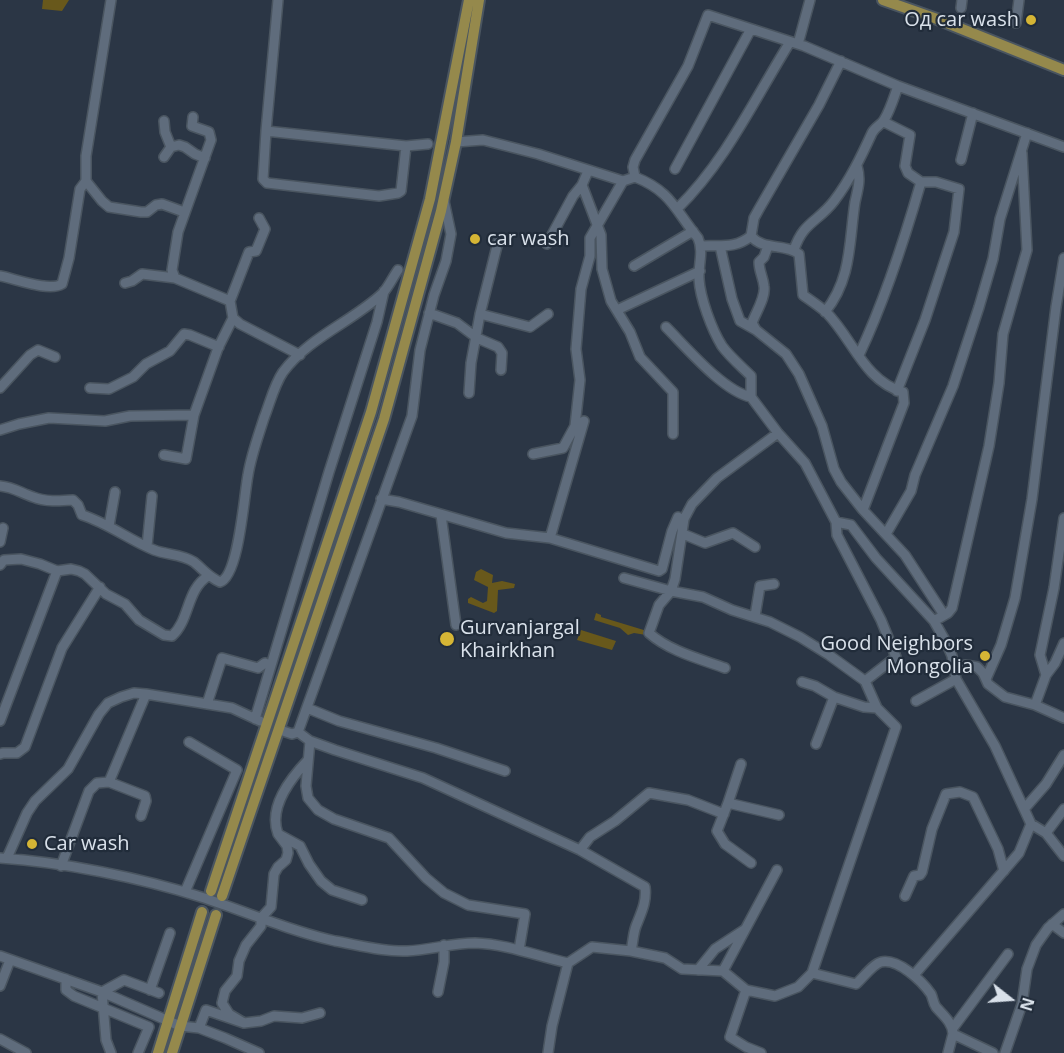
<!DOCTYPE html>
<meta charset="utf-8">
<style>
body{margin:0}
#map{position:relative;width:1064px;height:1053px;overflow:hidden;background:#2b3645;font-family:"Open Sans",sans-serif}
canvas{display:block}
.north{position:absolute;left:980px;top:969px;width:60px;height:60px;-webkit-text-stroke:4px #212c3a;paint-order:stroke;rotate:107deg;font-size:16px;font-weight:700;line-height:24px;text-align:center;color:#d9e1ea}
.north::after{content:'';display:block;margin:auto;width:21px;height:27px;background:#d9e1ea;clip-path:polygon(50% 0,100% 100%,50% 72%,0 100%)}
</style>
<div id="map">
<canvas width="1064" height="1053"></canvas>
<div class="north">N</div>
</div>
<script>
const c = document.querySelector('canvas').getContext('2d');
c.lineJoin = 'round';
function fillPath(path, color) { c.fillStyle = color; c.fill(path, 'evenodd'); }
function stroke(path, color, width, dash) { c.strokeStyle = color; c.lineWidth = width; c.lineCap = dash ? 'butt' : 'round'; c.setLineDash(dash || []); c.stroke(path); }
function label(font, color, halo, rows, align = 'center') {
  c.font = font + ' "Open Sans",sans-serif'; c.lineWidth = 4.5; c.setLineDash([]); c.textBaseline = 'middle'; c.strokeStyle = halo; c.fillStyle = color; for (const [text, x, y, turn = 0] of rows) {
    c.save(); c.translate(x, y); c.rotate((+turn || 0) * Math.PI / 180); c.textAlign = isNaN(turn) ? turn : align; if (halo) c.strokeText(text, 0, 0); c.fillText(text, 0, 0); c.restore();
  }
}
fillPath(new Path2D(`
 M43 0H69L62 11 42 9Z
 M481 569 493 575 492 583 502 581 515 584 514 588 498 590 497 611 494 613 468 603V599L471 597 483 603 487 601 488 587 474 580 476 572Z
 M596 613 601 615V617L647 631 646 635 634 633 628 635 620 628 594 620Z
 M581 630 616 641 612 650 577 640Z`), '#68581b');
const minor = new Path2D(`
 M111 0 86 156V181L102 201 109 207 141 212H147L156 205 162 204 184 212
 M961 8 962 0
 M1016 23 1019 0
 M798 44 810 0
 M841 61 819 105 759 209 754 218 751 236C763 251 785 243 799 254L803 295C810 300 819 306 826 312 853 339 864 381 903 392L904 403 863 510 905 555 944 615
 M164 121 165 132 171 147
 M884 122 910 135 905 166 908 173 921 182H936L959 189 954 232 925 320 897 391
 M266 131 278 0
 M456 142 483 140 538 154 623 181 635 177C671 191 675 210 698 238 704 252 698 265 699 279 700 298 712 330 722 346 730 357 742 367 751 376V397L778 433 805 463 836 522 851 525 876 558 934 621 948 613 952 608 989 446 999 383 1003 334 1027 250 1022 153
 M406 146 401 191 398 193 379 196 267 183 263 179 266 131 406 146 428 144
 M164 157 171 147 179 145 185 147 195 154 205 158
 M961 160 973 113
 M675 169 751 29
 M588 171 582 185 601 235 602 269 611 301 630 332 640 357 673 392V434
 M635 177 633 167 635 160 688 66 708 15 804 46 898 86 1064 147
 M677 209C726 161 754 100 790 42
 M547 244 573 196 582 185
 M701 246C721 245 735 249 751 236
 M720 246 732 299 740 321 756 330
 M768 246 764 257 759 262C759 271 763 277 764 286 766 297 756 312 752 323L756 330 786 354 799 374 822 426 834 469 841 482 863 510
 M794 250C803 222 818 222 834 201 850 180 861 157 872 133 875 127 881 125 884 120 890 111 894 97 898 86
 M634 266 693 231
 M0 276C16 279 49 292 62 284L69 258 80 189 86 181
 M175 278 172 270 178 232 211 140 209 132 192 126 193 117
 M125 283 132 281 142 274 175 278 230 301 233 318 240 324 300 355
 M230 301 249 252 256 251 265 229 259 218
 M617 310 700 271
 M825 312C852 279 849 241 855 202 858 189 861 179 857 166
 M429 313 457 323 477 338 498 347 502 353 501 370
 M480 314 498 242
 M666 327C687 348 723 391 751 397
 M859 355C885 300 904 241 921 182
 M0 388 30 355 38 350 55 357
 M90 388 109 389 133 377 146 364 170 351 184 334 190 335 219 347
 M469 393 471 363 480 314 530 327 548 314
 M0 430 19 424 49 418 105 421 130 416 194 415 218 348 233 318
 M533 454 563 448 575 426 580 380 576 349 581 289 590 256V238L623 181
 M164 455 186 459 194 415
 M0 486C13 487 21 493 33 497 45 502 60 501 73 500L78 505 82 515C108 523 129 540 154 550 167 555 182 554 194 562 204 570 207 576 220 582 239 576 244 495 248 475 251 456 258 437 264 418 270 403 274 385 283 372 309 337 352 322 383 293 389 286 393 277 398 270
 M381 499 399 502 506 533 550 538 659 571 662 569 672 531 678 517
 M441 515 456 625
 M836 522 837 535 881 620 896 657 865 681
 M109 526 115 492
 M683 534 705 543 733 533 755 547
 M886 534 911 491 915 475 953 386 979 307 993 259 1000 219 1027 133
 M550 538 584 421
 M0 542 3 528
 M147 546 152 496
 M0 565 4 560 21 559 40 564 57 571 71 569 79 571 85 574 106 594 125 604 139 620 164 635 172 636C190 620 186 590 208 576
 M624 578 671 591 675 579 684 519 692 504 717 478 778 433
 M755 616 760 586 774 584
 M934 621 946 642 952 656 956 679 995 746 1031 824 1046 833 1064 856
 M954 667 966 665 977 667 983 673 988 684 1005 697 1035 705 1064 718
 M725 668C700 659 669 651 649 633L659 605 671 591 703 597 732 610 770 622 800 637 829 655 865 681 877 708 896 727 812 973
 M1046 675 1040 655 1054 588 1064 518
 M986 679 1001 645 1015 598 1032 499 1056 307 1064 258
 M802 682 815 686 834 697
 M916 701 956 679
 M207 704 222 658 258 668 265 663
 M1035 705 1046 675 1055 663 1064 643
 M307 708 339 721 436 748 505 771
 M255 719 329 472 377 322 384 291
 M0 721 57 571
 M280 730 292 734 298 732 412 416 420 350 434 295 446 261 451 234 444 201
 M298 732 310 741 335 750 423 778 580 850 645 887C647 902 641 913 636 926 633 934 633 943 631 951
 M310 741 306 786 308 798 318 810 334 819 389 838 426 878 444 893 468 905 525 914 519 950
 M816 744 834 697 864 707 877 708
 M0 754 3 753H17L25 747 62 648 100 587
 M308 760C290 779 268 807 278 834L300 846 309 864 321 881 332 890 362 900
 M109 782 145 796 146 801 141 816
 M728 803 741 764
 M1025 808 1046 784 1064 755
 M1046 833 1064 809
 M580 850 590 837 615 821 649 793 688 800 724 814
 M0 858C63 862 141 878 201 897 245 911 289 931 335 941 358 945 383 952 407 951 430 950 452 943 475 943 507 944 537 956 568 963
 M7 858 27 813 35 801 68 769 99 714 108 703 121 697 134 693 146 694 232 708 260 721
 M751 863 725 844 717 831 728 803 779 815
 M61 866 89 791 97 783 109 782 146 694
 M185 892 237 770 189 742
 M905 896 914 876 920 875 922 872 932 829 946 794 960 792 973 797 998 849 1004 871
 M1052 924 1064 933
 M0 956 102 992 180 1026 199 1028 225 1038 259 1053
 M698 970 715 949 744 930
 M723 971 777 870
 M914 975 1019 853 1031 824
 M66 979V990L74 996 149 1027 138 1053
 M0 986 10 960
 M150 990 170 933
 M746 990 730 1037 746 1047 761 1053
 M438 992 444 962V945
 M244 1023 229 1014 222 1003 225 991 237 976 239 961 246 945 261 926V918L271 907 274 874 278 867 286 860 288 853 287 846 278 834
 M199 1028 206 1010 244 1023 261 1021 274 1016 302 1018 320 1013
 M953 1028 1008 954
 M0 1039 26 1053
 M111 1053 106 1040 102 992 124 980 159 993
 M548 1053 552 1026 568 963 592 947 631 951 665 958 682 969 723 971 746 990 775 996 798 987 812 973 856 984C863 978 873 964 881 962 898 958 922 981 931 994 933 998 933 1003 936 1007 943 1015 953 1023 953 1034L993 1053
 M948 1053 953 1034
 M1005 1053 1022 1004 1027 969 1036 945 1048 928 1064 914`);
const major = new Path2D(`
 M883 0 937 19 1064 70
 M211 891 371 412 430 199 469 0
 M222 896 384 419 441 211 456 142 479 0
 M158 1053 202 912
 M172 1053 216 915`);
stroke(minor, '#4a5560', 12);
stroke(major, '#4a5560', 14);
stroke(minor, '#5f6c7c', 9);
stroke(major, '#95894c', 10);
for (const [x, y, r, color] of [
 [1031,20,6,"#d5b535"],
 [475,239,6,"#d5b535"],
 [447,639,8,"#d5b535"],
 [985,656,6,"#d5b535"],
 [32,844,6,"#d5b535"]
]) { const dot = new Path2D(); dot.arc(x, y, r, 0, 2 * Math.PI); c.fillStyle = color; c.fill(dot); stroke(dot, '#212c3a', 2); }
label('20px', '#d9e1ea', '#212c3a', [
 ["Од car wash",1019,20,"right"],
 ["car wash",487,239],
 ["Gurvanjargal",460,628],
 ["Khairkhan",460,651],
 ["Good Neighbors",973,644,"right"],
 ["Mongolia",973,667,"right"],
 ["Car wash",44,844]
], 'left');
</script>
